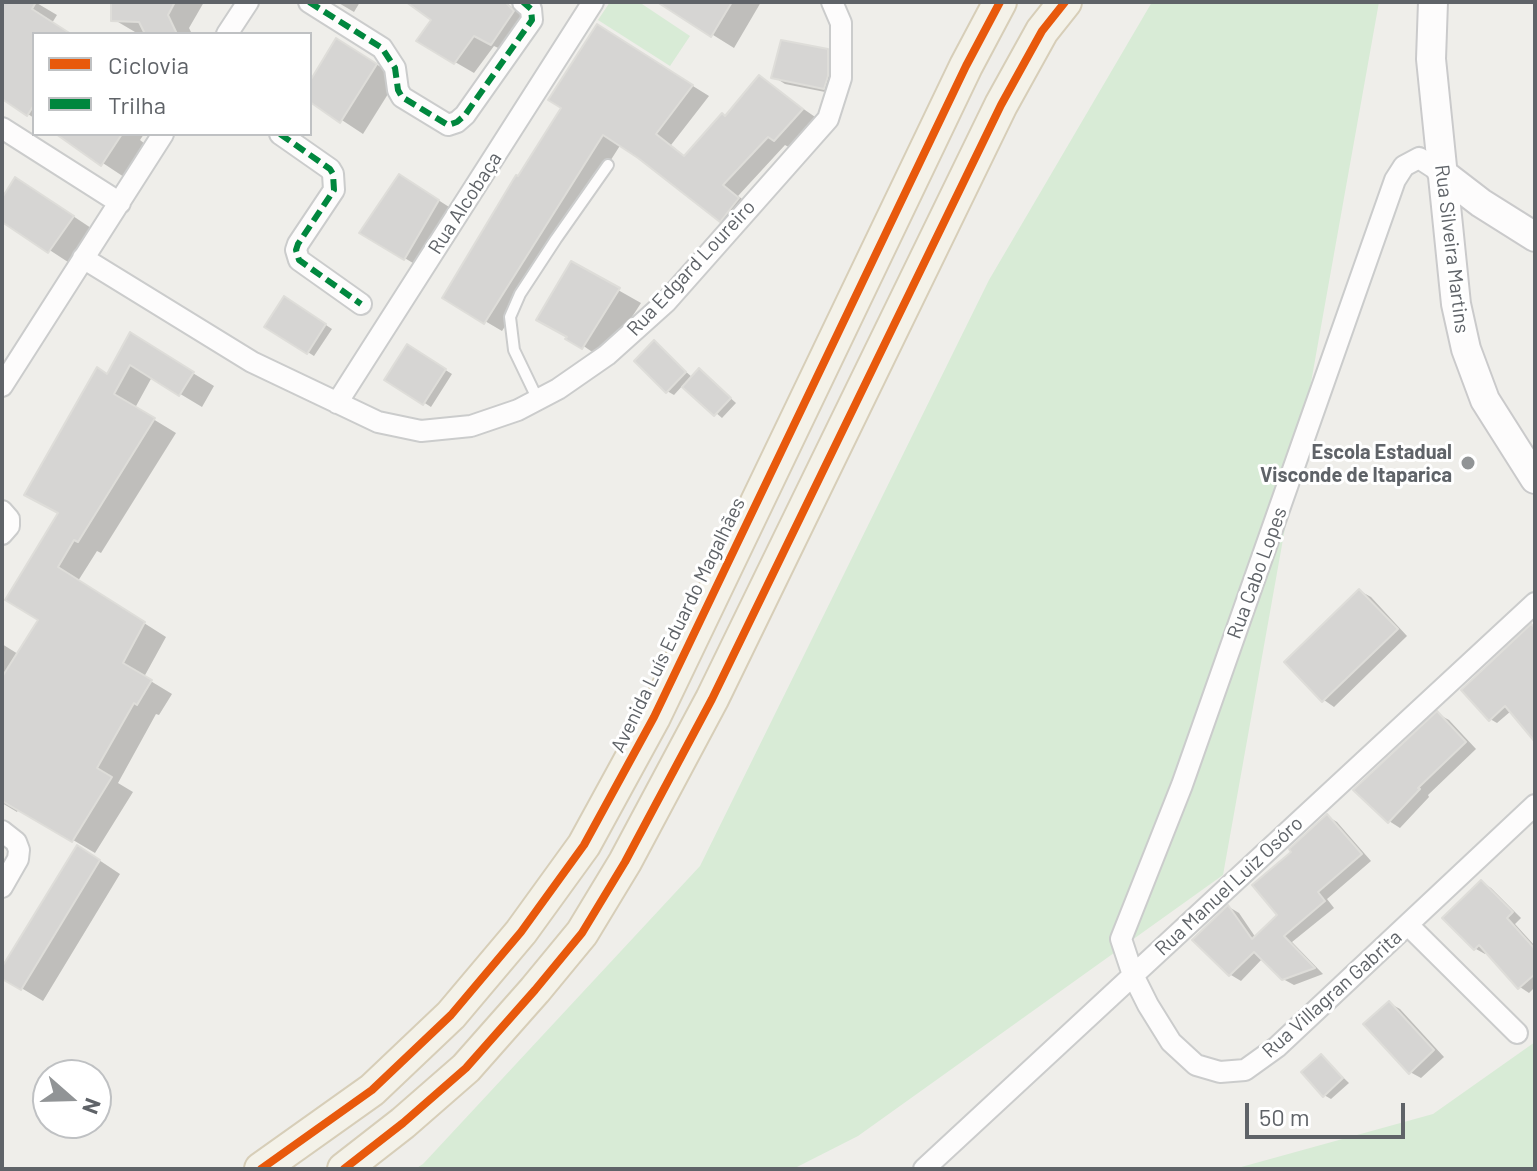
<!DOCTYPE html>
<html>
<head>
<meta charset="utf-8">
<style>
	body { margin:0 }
	#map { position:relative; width:1537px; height:1171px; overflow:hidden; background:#efeeea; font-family:Barlow,sans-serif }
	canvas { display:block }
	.frame { position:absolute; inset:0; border:4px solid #5f6368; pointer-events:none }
	.legend { position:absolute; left:32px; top:32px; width:280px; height:104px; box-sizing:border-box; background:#fff; border:2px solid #bfc1c3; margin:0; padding:10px 14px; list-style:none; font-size:24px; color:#5f6368 }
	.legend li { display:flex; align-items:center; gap:16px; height:40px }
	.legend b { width:40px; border:2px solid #bfc1c3 }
	.north { position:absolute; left:32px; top:1059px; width:80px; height:80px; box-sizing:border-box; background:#fff; border:2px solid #bfc1c3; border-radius:50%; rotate:110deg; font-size:22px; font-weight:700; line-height:32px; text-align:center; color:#5f6368 }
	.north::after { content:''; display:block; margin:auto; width:28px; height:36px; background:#919496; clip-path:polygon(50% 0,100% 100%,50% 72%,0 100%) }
	.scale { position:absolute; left:1245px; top:1103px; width:160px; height:36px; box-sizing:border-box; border:4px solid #5f6368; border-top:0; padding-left:10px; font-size:24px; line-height:28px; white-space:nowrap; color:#5f6368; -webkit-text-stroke:6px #fff; paint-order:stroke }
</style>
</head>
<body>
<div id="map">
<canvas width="1537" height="1171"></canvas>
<div class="frame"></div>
<ul class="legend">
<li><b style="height:10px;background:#e8590c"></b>Ciclovia</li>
<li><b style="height:10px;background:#00873e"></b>Trilha</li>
</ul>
<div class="north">N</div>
<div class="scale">50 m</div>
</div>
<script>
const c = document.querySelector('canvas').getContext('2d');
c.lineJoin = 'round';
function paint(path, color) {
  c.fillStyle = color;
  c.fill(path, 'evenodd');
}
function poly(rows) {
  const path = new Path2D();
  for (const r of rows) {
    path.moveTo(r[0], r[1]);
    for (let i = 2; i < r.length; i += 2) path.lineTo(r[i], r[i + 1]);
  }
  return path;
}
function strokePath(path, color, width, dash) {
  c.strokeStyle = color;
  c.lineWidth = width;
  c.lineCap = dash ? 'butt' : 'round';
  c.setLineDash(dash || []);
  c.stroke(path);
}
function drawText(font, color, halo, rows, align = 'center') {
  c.font = font + ' Barlow,sans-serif';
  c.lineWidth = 6;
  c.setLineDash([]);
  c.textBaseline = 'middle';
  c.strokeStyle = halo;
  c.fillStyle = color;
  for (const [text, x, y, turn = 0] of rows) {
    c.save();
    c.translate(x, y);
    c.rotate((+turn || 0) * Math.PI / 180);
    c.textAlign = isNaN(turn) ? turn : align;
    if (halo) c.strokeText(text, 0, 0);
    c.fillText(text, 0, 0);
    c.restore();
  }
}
paint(poly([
	[610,2,639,2,690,36,670,66,598,20],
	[1152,2,1379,2,1223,875,858,1136,793,1169,415,1169,423,1164,700,866,989,280],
	[1535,1042,1535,1169,1234,1169,1433,1114]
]), '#d8ebd6');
paint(poly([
	[2,2,35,2,57,15,52,23,69,34,34,34,34,118,2,97],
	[113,2,204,2,189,28,192,34,135,32,113,19],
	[337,2,360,2,354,12],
	[410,2,505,2,530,20,511,54,494,46,474,73,419,41,434,19],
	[660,2,761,2,734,48],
	[614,37,709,96,671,145,686,157,726,118,759,78,818,119,792,149,785,145,738,196,755,208,738,230,721,220,621,144,502,331,444,297,518,179],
	[827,50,838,57,835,94,785,84,774,77],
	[359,53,398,78,363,134,310,99,310,84],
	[59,134,144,134,140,140,145,144,124,177],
	[421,189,460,214,426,271,362,232],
	[37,192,94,230,71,264,2,219,2,201],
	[572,264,641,303,604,360,569,336],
	[285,298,332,329,314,356,267,326],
	[654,343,693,378,700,371,736,403,722,418,683,385,674,395,667,391],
	[408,347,452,374,431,407,387,379],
	[152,348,214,386,202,407,152,377,135,408,176,433,101,553,97,551,78,581,166,637,144,677,172,694,159,715,156,714,118,783,133,792,95,853,19,808,17,812,2,803,2,644,18,654,41,619,60,513,108,376],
	[1360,591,1371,597,1407,636,1334,707,1324,700],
	[1535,623,1535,739,1511,711,1497,723,1490,719,1464,690],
	[1438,714,1449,720,1476,749,1428,795,1429,797,1400,828,1389,821],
	[1327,816,1337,822,1371,861,1327,899,1334,908,1292,942,1323,974,1294,985,1283,979,1263,958,1241,981,1231,975,1195,940,1229,907,1239,913,1256,938,1279,915,1294,852],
	[99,860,120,874,43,1001,3,977,2,980,2,971],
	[1482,882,1491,888,1521,918,1515,924,1535,946,1535,987,1529,993,1520,987,1488,952,1485,954,1476,949,1445,918],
	[1389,1003,1400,1009,1444,1057,1421,1078,1410,1072],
	[1321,1056,1349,1083,1331,1099,1324,1095]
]), '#0003');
const building = poly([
	[2,2,36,2,32,9,71,34,34,34,34,105,27,116,2,99,2,2],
	[111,2,175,2,168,15,177,34,145,34,139,22,111,21,111,2],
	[406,2,505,2,514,11,491,45,474,36,454,64,416,41,431,20,406,2],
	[657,2,732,2,711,37,657,2],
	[597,24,693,85,656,134,684,156,722,113,725,116,759,75,803,109,774,141,768,137,723,185,739,198,720,222,638,158,603,135,484,324,442,298,516,175,518,176,561,108,548,100,597,24],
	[336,38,377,64,340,123,310,102,310,81,336,38],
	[781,40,828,49,828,76,824,89,771,78,781,40],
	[56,134,122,134,101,166,56,134],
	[399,174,439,200,404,260,359,233,399,174],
	[15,177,74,216,48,253,2,222,2,198,15,177],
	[571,261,620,288,582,349,565,339,567,337,536,320,571,261],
	[284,296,326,324,307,354,264,327,284,296],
	[130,332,194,372,179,396,130,365,114,394,155,418,78,542,74,540,58,567,145,622,123,663,152,680,137,705,134,703,97,768,112,777,72,842,2,801,2,677,38,620,5,600,58,513,24,495,97,367,107,374,130,332],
	[654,340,686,372,666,393,634,361,654,340],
	[407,344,446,369,423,405,384,380,407,344],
	[699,368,731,398,714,416,682,387,699,368],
	[1359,589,1398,629,1322,702,1284,662,1359,589],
	[1531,624,1535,628,1535,742,1505,706,1489,721,1461,690,1531,624],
	[1437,711,1466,742,1418,788,1420,789,1388,823,1353,790,1437,711],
	[1327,814,1362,854,1318,892,1325,901,1284,936,1315,968,1282,980,1254,952,1229,976,1192,940,1228,905,1252,939,1277,915,1252,885,1291,852,1289,849,1327,814],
	[77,845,100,860,21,990,2,979,2,967,77,845],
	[1481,880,1513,912,1507,918,1535,949,1535,974,1518,989,1479,945,1474,950,1442,918,1481,880],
	[1389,1001,1434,1050,1409,1074,1363,1024,1389,1001],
	[1321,1054,1343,1078,1323,1097,1301,1072,1321,1054]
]);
paint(building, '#d6d5d3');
strokePath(building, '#deddd9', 2);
const lane = poly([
	[538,400,514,350,510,317,520,294,556,239,608,165]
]);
const street = poly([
	[309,2,382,48,395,68,398,90,402,97,448,125,457,122,465,115,532,20,531,9,523,2],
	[227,34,248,2],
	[2,128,120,203],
	[280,134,330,169,333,174,334,190,298,244,296,250,299,260,361,304],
	[1442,173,1419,158,1404,166,1395,180,1182,785,1121,939,1133,975,1148,1005,1171,1042,1196,1065,1220,1072,1245,1070,1277,1047,1535,805],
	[83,258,252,362,378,422,421,431,471,426,518,410,558,389,607,355,666,302,828,119,841,78,841,23,832,2],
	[2,386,163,134],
	[337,403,593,2],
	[2,511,9,519,9,526,2,534],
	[2,831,16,842,19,850,18,859,2,887],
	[1408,925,1517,1033],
	[924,1169,1535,603]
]);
const secondary = poly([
	[1433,2,1431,59,1456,304,1466,349,1485,400,1535,479],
	[1442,173,1481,203,1535,237]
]);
const primary = poly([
	[261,1169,372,1090,451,1015,521,932,584,845,654,717,966,66,1000,2],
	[344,1169,403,1123,466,1068,535,990,582,933,625,862,712,699,1001,105,1042,31,1065,2]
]);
strokePath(lane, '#cbcccc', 14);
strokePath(street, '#cbcccc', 24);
strokePath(secondary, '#cacacb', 32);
strokePath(primary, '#d7ceb8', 36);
strokePath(lane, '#fdfcfc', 10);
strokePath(street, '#fdfcfc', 20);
strokePath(secondary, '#fdfcfc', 28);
strokePath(primary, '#f4f2e9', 32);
strokePath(poly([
	[309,2,382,48,395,68,398,90,402,97,448,125,457,122,465,115,532,20,531,9,523,2],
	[280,134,330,169,333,174,334,190,298,244,296,250,299,260,361,304]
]), '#00873e', 6, [12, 6]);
strokePath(poly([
	[261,1169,372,1090,451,1015,521,932,584,845,654,717,966,66,1000,2],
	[344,1169,403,1123,466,1068,535,990,582,933,625,862,712,699,1001,105,1042,31,1065,2]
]), '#e8590c', 8);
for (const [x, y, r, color] of [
	[1468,463,8,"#919496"]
]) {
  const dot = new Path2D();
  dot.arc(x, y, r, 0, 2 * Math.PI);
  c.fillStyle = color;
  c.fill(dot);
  strokePath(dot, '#fff', 3);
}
drawText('20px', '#5f6368', '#fff', [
	["Rua Alcobaça",465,203,-57],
	["Rua Silveira Martins",1452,249,83],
	["Rua Edgard Loureiro",691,268,-47],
	["Rua Cabo Lopes",1257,573,-70],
	["Avenida Luís Eduardo Magalhães",678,625,-64],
	["Rua Manuel Luiz Osóro",1229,886,-43],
	["Rua Villagran Gabrita",1332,994,-42]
]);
drawText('bold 20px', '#5f6368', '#fff', [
	["Escola Estadual",1452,452],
	["Visconde de Itaparica",1452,475]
], 'right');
</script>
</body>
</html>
